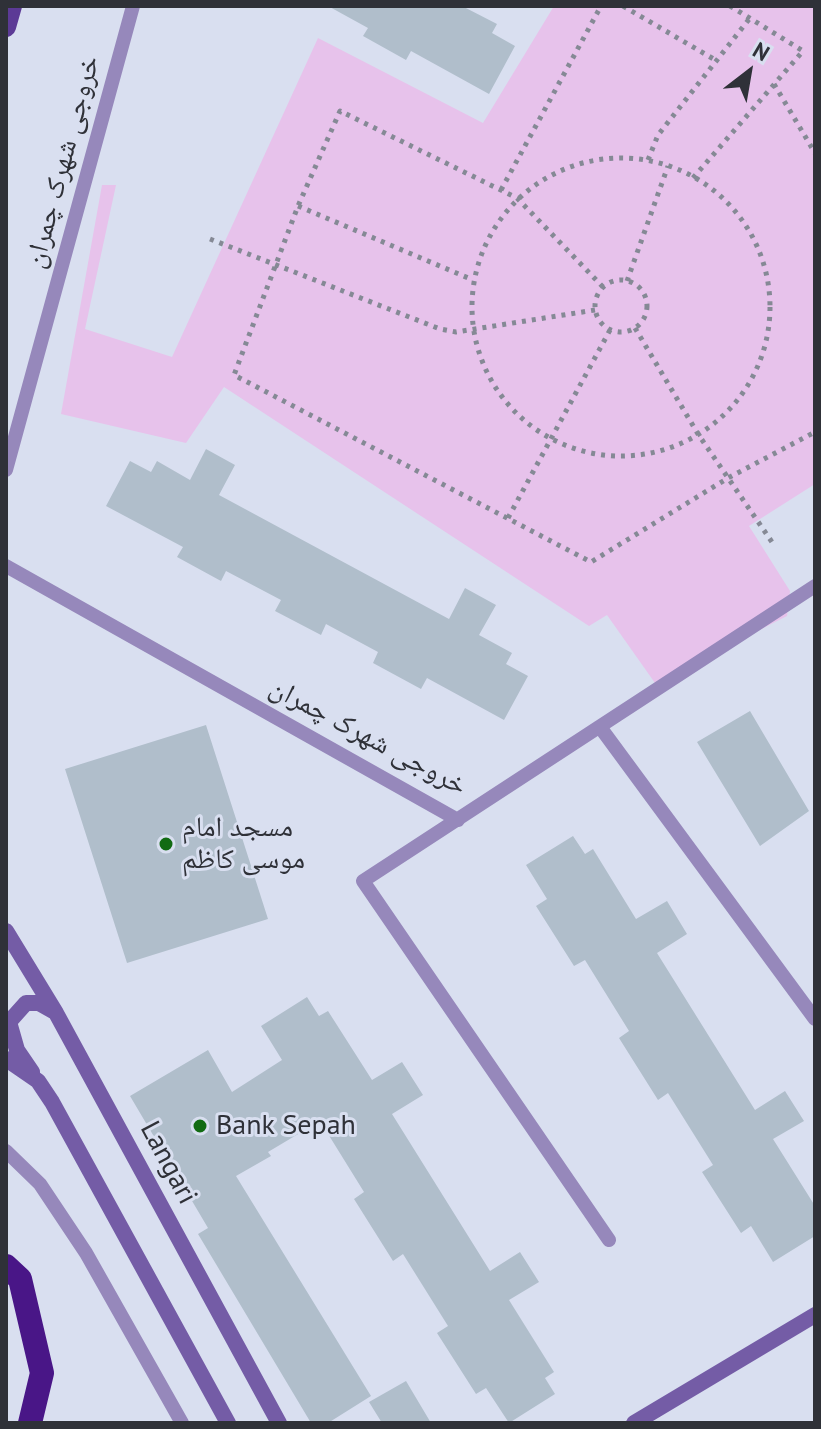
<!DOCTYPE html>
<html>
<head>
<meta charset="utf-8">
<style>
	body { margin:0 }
	#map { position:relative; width:821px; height:1429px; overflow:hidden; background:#d9dff0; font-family:"PT Sans",sans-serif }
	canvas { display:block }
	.frame { position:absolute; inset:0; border:8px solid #2f3138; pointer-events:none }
	.north { position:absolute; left:709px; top:32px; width:80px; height:80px; -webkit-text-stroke:6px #d9dff0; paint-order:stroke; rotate:31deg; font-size:22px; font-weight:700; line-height:32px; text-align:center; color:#2f3138 }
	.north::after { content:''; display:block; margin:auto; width:28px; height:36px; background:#2f3138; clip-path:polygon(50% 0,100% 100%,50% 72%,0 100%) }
</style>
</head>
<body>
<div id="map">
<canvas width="821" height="1429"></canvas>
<div class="frame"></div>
<div class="north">N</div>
</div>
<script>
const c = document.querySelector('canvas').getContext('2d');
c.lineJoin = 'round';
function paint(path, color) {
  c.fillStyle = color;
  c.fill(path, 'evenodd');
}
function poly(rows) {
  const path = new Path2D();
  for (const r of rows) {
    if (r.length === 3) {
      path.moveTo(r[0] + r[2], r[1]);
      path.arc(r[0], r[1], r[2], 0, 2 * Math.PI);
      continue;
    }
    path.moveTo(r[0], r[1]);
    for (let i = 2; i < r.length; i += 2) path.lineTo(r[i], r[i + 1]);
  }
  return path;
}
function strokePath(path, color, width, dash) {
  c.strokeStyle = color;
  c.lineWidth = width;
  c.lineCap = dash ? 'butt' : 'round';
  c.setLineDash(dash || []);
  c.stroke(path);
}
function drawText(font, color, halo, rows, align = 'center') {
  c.font = font + ' "PT Sans","Noto Naskh Arabic",sans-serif';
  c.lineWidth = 6;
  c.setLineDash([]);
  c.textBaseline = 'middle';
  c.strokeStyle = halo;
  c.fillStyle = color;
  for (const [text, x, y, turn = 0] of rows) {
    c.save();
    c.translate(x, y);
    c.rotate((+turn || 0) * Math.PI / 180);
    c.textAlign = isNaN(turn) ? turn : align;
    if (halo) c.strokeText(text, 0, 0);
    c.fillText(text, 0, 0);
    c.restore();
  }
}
paint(poly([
	[554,6,815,6,815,484,749,526,790,591,787,616,655,683,607,615,589,626,224,387,186,443,61,414,102,185,116,185,85,329,172,357,318,38,483,123]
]), '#e7c2eb');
paint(poly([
	[328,6,462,6,497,24,492,33,515,46,489,94,411,51,406,60,363,36,368,28],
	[206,449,235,465,219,495,449,619,465,588,496,605,479,635,512,653,506,664,528,676,504,720,427,678,421,689,373,663,378,652,326,624,321,635,275,611,281,600,226,571,221,581,177,557,183,547,106,506,130,461,151,472,157,461,190,480],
	[750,711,809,811,760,846,697,742],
	[206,725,268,919,127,963,65,769],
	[573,836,585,854,593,849,636,919,667,901,687,934,657,953,755,1110,785,1091,804,1121,773,1139,815,1206,815,1236,773,1262,751,1226,741,1233,702,1172,713,1165,668,1093,658,1100,619,1038,629,1031,585,960,574,966,536,906,547,899,526,865],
	[307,997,319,1016,328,1011,372,1080,402,1062,423,1095,392,1114,490,1271,520,1252,539,1282,509,1300,554,1372,545,1378,555,1394,509,1423,486,1388,476,1394,437,1333,448,1326,403,1254,393,1261,354,1199,364,1192,320,1121,268,1152,271,1156,236,1176,371,1396,328,1423,311,1423,198,1234,208,1228,130,1096,208,1050,232,1092,282,1060,261,1026],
	[406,1381,431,1423,382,1423,369,1402]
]), '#b0becb');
strokePath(poly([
	[623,6,717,61],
	[774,84,815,153],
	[621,307,149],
	[648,160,658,135,750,18],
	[693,178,803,51,730,6],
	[501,190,601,6],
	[298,206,473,280],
	[210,239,440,329,456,332,595,310],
	[621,306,26],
	[627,281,668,166],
	[603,287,517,198,340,111,298,206,234,375,591,562,728,478,815,432],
	[635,328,698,434,774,545],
	[508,518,610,330]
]), '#858995', 5, [4, 6]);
strokePath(poly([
	[6,470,133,6],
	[6,566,458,820],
	[600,727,815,1019],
	[6,1151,40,1184,86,1253,182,1423],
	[609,1240,363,881,815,586]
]), '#9688bb', 14);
strokePath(poly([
	[6,931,56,1013,279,1423],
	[6,1059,38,1081,52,1102,228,1423],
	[32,1072,17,1050,9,1022,26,1003,39,1003,55,1012],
	[634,1423,815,1315]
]), '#745ca6', 16);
strokePath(poly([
	[6,27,12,6]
]), '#5c3a96', 20);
strokePath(poly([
	[6,1266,20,1279,42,1373,30,1423]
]), '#491687', 24);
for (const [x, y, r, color] of [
	[166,844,8,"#126b13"],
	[200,1126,8,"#126b13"]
]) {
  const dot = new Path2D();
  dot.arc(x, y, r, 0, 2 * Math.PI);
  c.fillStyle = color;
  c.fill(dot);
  strokePath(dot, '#d9dff0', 3);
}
drawText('28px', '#2f3138', '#d9dff0', [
	["خروجی شهرک چمران",63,162,-75],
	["خروجی شهرک چمران",368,737,28],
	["Langari",168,1163,62]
]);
drawText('28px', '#2f3138', '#d9dff0', [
	["مسجد امام",182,828],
	["موسی کاظم",182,860],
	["Bank Sepah",216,1126]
], 'left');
</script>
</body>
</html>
